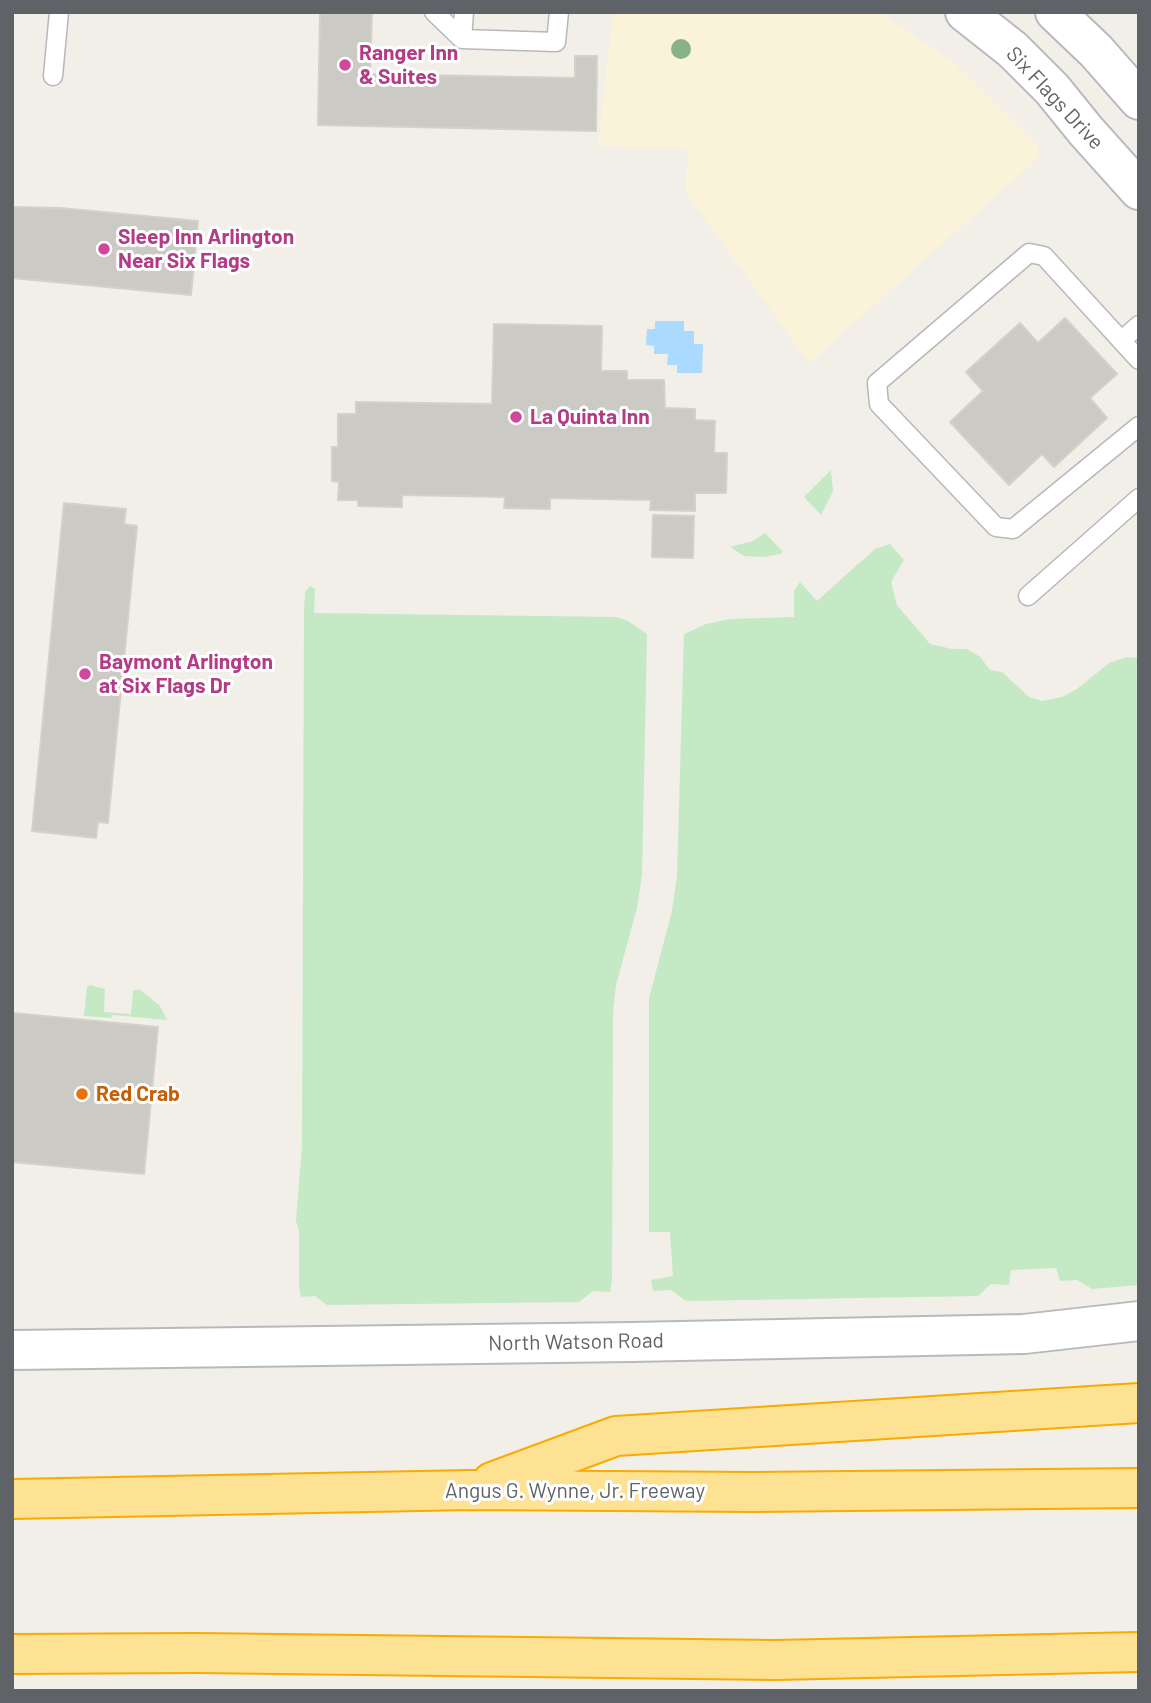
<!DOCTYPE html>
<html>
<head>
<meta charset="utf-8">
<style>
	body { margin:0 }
	#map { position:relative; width:1151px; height:1703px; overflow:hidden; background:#f1efe8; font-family:Barlow,sans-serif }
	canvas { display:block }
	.frame { position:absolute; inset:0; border:14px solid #5f6368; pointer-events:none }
</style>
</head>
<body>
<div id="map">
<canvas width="1151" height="1703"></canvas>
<div class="frame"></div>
</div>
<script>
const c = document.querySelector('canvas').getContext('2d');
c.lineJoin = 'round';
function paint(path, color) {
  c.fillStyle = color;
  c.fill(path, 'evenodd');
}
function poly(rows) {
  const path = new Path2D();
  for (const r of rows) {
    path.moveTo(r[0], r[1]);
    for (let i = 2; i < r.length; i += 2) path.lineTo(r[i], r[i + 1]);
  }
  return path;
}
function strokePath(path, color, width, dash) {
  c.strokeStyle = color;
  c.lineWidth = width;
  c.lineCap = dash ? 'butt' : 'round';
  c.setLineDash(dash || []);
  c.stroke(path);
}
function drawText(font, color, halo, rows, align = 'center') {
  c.font = font + ' Barlow,sans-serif';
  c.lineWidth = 6;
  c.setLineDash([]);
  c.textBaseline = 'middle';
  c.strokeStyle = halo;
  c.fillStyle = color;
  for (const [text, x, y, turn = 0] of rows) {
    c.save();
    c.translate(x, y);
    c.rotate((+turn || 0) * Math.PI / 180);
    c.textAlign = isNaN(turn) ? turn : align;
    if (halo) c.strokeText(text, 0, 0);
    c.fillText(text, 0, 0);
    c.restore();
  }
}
paint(poly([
	[831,470,833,491,821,515,804,497],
	[765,533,783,552,780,554,764,557,744,556,730,547,753,541],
	[890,544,904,560,891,582,897,605,930,644,952,649,966,649,972,652,980,657,990,670,1002,672,1029,697,1042,701,1062,697,1077,689,1109,663,1127,657,1139,658,1139,1285,1092,1289,1077,1280,1060,1281,1056,1268,1011,1270,1009,1285,991,1284,978,1296,686,1301,671,1290,653,1291,651,1280,673,1276,670,1232,649,1232,649,998,672,911,677,876,684,634,706,624,730,619,794,617,794,591,800,582,817,601,875,549],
	[310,586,315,589,314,613,616,617,628,621,647,634,642,875,637,908,616,985,613,1013,612,1281,610,1292,593,1291,579,1302,327,1305,315,1296,301,1297,299,1286,299,1231,296,1221,302,1145,304,613,305,592],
	[90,985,105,989,104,1012,131,1014,133,991,139,989,160,1006,167,1020,113,1015,111,1018,84,1016,87,987]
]), '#c5e8c5');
paint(poly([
	[613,12,880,12,951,60,1037,145,1040,153,1038,158,809,363,685,191,685,181,689,156,684,149,598,146]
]), '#fbf3d9');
paint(poly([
	[655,321,684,321,684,331,694,331,694,344,703,344,702,373,677,373,677,365,667,365,668,354,654,354,654,346,646,345,647,329,655,329]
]), '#aadaff');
const building = poly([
	[320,12,372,12,370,74,575,78,575,56,597,56,596,131,318,125,320,12],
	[12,207,60,208,198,221,191,295,12,278,12,207],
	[1065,318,1117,374,1090,398,1107,418,1054,467,1042,454,1009,485,950,422,983,391,966,372,1020,323,1038,343,1065,318],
	[494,324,602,326,601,371,627,371,627,380,664,380,665,408,695,409,695,420,715,421,714,453,727,453,726,493,695,493,695,511,650,510,651,500,550,498,550,509,504,508,505,497,402,495,402,507,358,506,358,500,338,500,339,482,332,481,332,447,338,447,338,414,356,414,356,402,492,404,494,324],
	[64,503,126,509,124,524,137,526,108,823,98,822,96,838,32,831,64,503],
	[653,515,694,516,693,558,652,557,653,515],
	[13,1013,158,1027,144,1174,12,1162,13,1013]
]);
paint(building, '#cccac5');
strokePath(building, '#d6d1c6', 2);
const lane = poly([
	[434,12,462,39],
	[464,12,462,39,556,42,559,12],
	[53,76,59,12],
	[1122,340,1139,325],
	[1139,360,1044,256,1029,253,877,383,879,404,996,527,1013,529,1139,426],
	[1028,596,1139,498]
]);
const secondary = poly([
	[965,12,1013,50,1052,89,1086,131,1139,190],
	[1055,12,1096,51,1139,100],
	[12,1350,632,1342,1024,1334,1139,1321]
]);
const highway = poly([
	[492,1482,616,1436,1139,1403],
	[12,1499,470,1490,754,1492,1139,1488],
	[12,1654,196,1653,776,1660,1139,1652]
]);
strokePath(lane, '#b5b8bc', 21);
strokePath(secondary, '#b6babf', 42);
strokePath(highway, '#f9ab00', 42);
strokePath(lane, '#fff', 18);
strokePath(secondary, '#fff', 38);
strokePath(highway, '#fde293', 38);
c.fillStyle = '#89b387';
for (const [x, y] of [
	[681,49]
]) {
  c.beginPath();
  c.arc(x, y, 10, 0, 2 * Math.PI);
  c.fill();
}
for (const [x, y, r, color] of [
	[345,65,7,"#d1479c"],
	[104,249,7,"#d1479c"],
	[516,417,7,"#d1479c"],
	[85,674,7,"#d1479c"],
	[82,1094,7,"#e8710a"]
]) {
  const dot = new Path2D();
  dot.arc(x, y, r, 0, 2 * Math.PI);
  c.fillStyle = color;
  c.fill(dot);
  strokePath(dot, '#fff', 2.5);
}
drawText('bold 21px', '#b23c85', '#fff', [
	["Ranger Inn",359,53],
	["& Suites",359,77],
	["Sleep Inn Arlington",118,237],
	["Near Six Flags",118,261],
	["La Quinta Inn",530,417],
	["Baymont Arlington",99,662],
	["at Six Flags Dr",99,686]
], 'left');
drawText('21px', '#5f6368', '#fff', [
	["Six Flags Drive",1055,98,47],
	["North Watson Road",576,1342,-1],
	["Angus G. Wynne, Jr. Freeway",575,1491]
]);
drawText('bold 21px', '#c56008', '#fff', [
	["Red Crab",96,1094]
], 'left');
</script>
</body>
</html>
